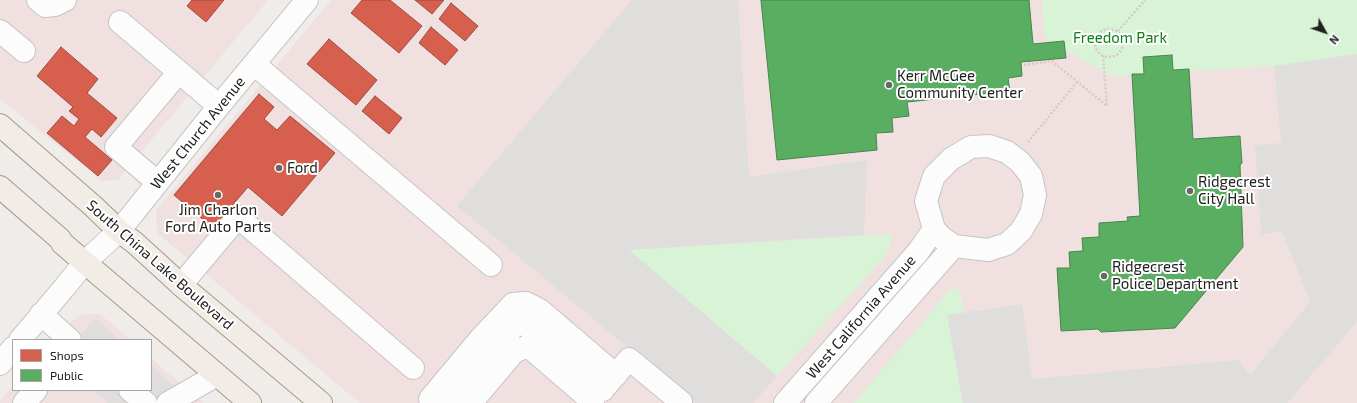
<!DOCTYPE html>
<html>
<head>
<meta charset="utf-8">
<style>
	body { margin:0 }
	#map { position:relative; width:1357px; height:403px; overflow:hidden; background:#efece9; font-family:"Exo 2",sans-serif }
	canvas { display:block }
	.legend { position:absolute; left:12px; top:339px; width:140px; height:52px; box-sizing:border-box; background:#fff; border:1px solid #a6a6a6; margin:0; padding:5px 7px; list-style:none; font-size:12px; color:#212121 }
	.legend li { display:flex; align-items:center; gap:8px; height:20px }
	.legend b { width:20px; border:1px solid #a6a6a6 }
	.north { position:absolute; left:1305px; top:12px; width:40px; height:40px; -webkit-text-stroke:3px #fff; paint-order:stroke; rotate:130deg; font-size:11px; font-weight:700; line-height:16px; text-align:center; color:#212121 }
	.north::after { content:''; display:block; margin:auto; width:14px; height:18px; background:#212121; clip-path:polygon(50% 0,100% 100%,50% 72%,0 100%) }
</style>
</head>
<body>
<div id="map">
<canvas width="1357" height="403"></canvas>
<ul class="legend">
<li><b style="height:11px;background:#d6604d"></b>Shops</li>
<li><b style="height:11px;background:#5aae61"></b>Public</li>
</ul>
<div class="north">N</div>
</div>
<script>
const c = document.querySelector('canvas').getContext('2d');
c.lineJoin = 'round';
function paint(path, color) {
  c.fillStyle = color;
  c.fill(path, 'evenodd');
}
function poly(rows) {
  const path = new Path2D();
  for (const r of rows) {
    if (r.length === 3) {
      path.moveTo(r[0] + r[2], r[1]);
      path.arc(r[0], r[1], r[2], 0, 2 * Math.PI);
      continue;
    }
    path.moveTo(r[0], r[1]);
    for (let i = 2; i < r.length; i += 2) path.lineTo(r[i], r[i + 1]);
  }
  return path;
}
function strokePath(path, color, width, dash) {
  c.strokeStyle = color;
  c.lineWidth = width;
  c.lineCap = dash ? 'butt' : 'round';
  c.setLineDash(dash || []);
  c.stroke(path);
}
function drawText(font, color, halo, rows, align = 'center') {
  c.font = font + ' "Exo 2",sans-serif';
  c.lineWidth = 4;
  c.setLineDash([]);
  c.textBaseline = 'middle';
  c.strokeStyle = halo;
  c.fillStyle = color;
  for (const [text, x, y, turn = 0] of rows) {
    c.save();
    c.translate(x, y);
    c.rotate((+turn || 0) * Math.PI / 180);
    c.textAlign = isNaN(turn) ? turn : align;
    if (halo) c.strokeText(text, 0, 0);
    c.fillText(text, 0, 0);
    c.restore();
  }
}
paint(poly([
	[0,0,268,0,118,180,102,181,0,99],
	[331,0,1357,0,1357,403,360,403,157,233,156,210],
	[82,314,100,314,130,340,52,340,64,327],
	[151,358,203,403,0,403,0,401,13,385,13,390,151,390]
]), '#f0e1e0');
paint(poly([
	[1042,0,1357,0,1357,54,1274,66,1111,76,1044,37],
	[893,234,887,254,777,376,628,250],
	[959,288,964,313,947,315,963,403,854,403,950,290]
]), '#d9f3d7');
paint(poly([
	[632,0,738,0,749,177,867,160,864,235,629,250,777,376,753,403,695,403,457,206],
	[1357,54,1357,322,1287,403,963,403,947,315,1022,304,1032,379,1238,360,1250,375,1310,302,1282,232,1261,234,1255,145,1281,143,1274,66],
	[95,318,120,340,77,340],
	[151,366,193,403,108,403,93,390,151,390]
]), '#dfdedd');
const shops = poly([
	[192,0,224,0,206,22,187,6,192,0],
	[362,0,390,0,422,26,399,53,351,13,362,0],
	[415,0,444,0,432,14,415,0],
	[451,3,478,26,465,41,439,19,451,3],
	[431,27,458,50,445,65,419,43,431,27],
	[329,39,377,80,356,105,307,64,329,39],
	[61,47,98,79,87,93,117,118,101,137,92,129,85,137,112,160,98,176,47,133,62,116,74,126,79,119,69,111,73,107,37,76,61,47],
	[259,94,274,107,264,119,277,130,290,116,335,153,282,216,248,187,213,228,174,195,259,94],
	[375,96,402,118,389,134,362,111,375,96]
]);
paint(shops, '#d6604d');
strokePath(shops, '#a04d40', 1);
const public = poly([
	[761,0,1029,0,1033,44,1064,41,1066,58,1021,62,1022,76,1008,78,1010,91,907,102,909,116,892,118,893,132,876,133,877,150,777,160,761,0],
	[1172,55,1173,70,1189,69,1193,139,1240,136,1242,163,1240,165,1243,247,1175,328,1101,332,1098,329,1061,331,1057,268,1070,268,1069,252,1083,251,1082,238,1099,237,1099,223,1128,221,1127,217,1140,216,1132,74,1144,74,1143,57,1172,55]
]);
paint(public, '#5aae61');
strokePath(public, '#49844e', 1);
const minor = poly([
	[38,0,45,6,55,5,65,0],
	[120,22,219,106],
	[0,31,24,51],
	[254,64,491,265],
	[989,146,1007,152,1020,162,1031,176,1035,195,1031,214,1021,231,1007,244,988,250,954,246,942,238,934,229,926,201,934,176,951,159,971,147,989,146],
	[157,182,116,147,179,72],
	[181,285,238,217,413,368],
	[41,314,70,340],
	[20,340,64,288,85,262,119,231,219,106,307,0],
	[0,364,13,348],
	[607,385,629,359,681,402],
	[130,390,146,403],
	[24,403,36,390],
	[168,403,217,375],
	[433,403,430,399,480,339,513,304,526,303,540,310,616,375],
	[448,403,516,324,521,321,603,390],
	[471,403,514,352,528,346,593,402],
	[785,403,918,252,934,229],
	[816,403,954,246]
]);
const major = poly([
	[0,125,93,206,119,231,135,243,181,285,321,403],
	[0,187,60,239,62,243,250,403]
]);
strokePath(minor, '#c6c5c4', 24);
strokePath(major, '#a59985', 24);
strokePath(poly([
	[1109,43,14],
	[1118,31,1145,0],
	[1024,65,1052,61,1107,106,1103,56],
	[1028,142,1077,82]
]), '#d7c9c8', 2.5, [2, 2]);
strokePath(minor, '#fdfcfc', 22);
strokePath(major, '#f2ece6', 22);
for (const [x, y, r, color] of [
	[889,85,4,"#696867"],
	[279,168,4,"#696867"],
	[1190,191,4,"#696867"],
	[218,195,4,"#696867"],
	[1104,276,4,"#696867"]
]) {
  const dot = new Path2D();
  dot.arc(x, y, r, 0, 2 * Math.PI);
  c.fillStyle = color;
  c.fill(dot);
  strokePath(dot, '#fff', 1.5);
}
drawText('15px', '#0f7e13', '#fff', [
	["Freedom Park",1120,38]
]);
drawText('15px', '#212121', '#fff', [
	["Kerr McGee",897,76],
	["Community Center",897,93],
	["Ford",287,168],
	["Ridgecrest",1198,182],
	["City Hall",1198,199],
	["Jim Charlon",218,210,"center"],
	["Ford Auto Parts",218,227,"center"],
	["Ridgecrest",1112,267],
	["Police Department",1112,284]
], 'left');
drawText('15px', '#212121', '#fff', [
	["West Church Avenue",198,133,-51],
	["South China Lake Boulevard",160,265,41],
	["West California Avenue",861,317,-49]
]);
</script>
</body>
</html>
